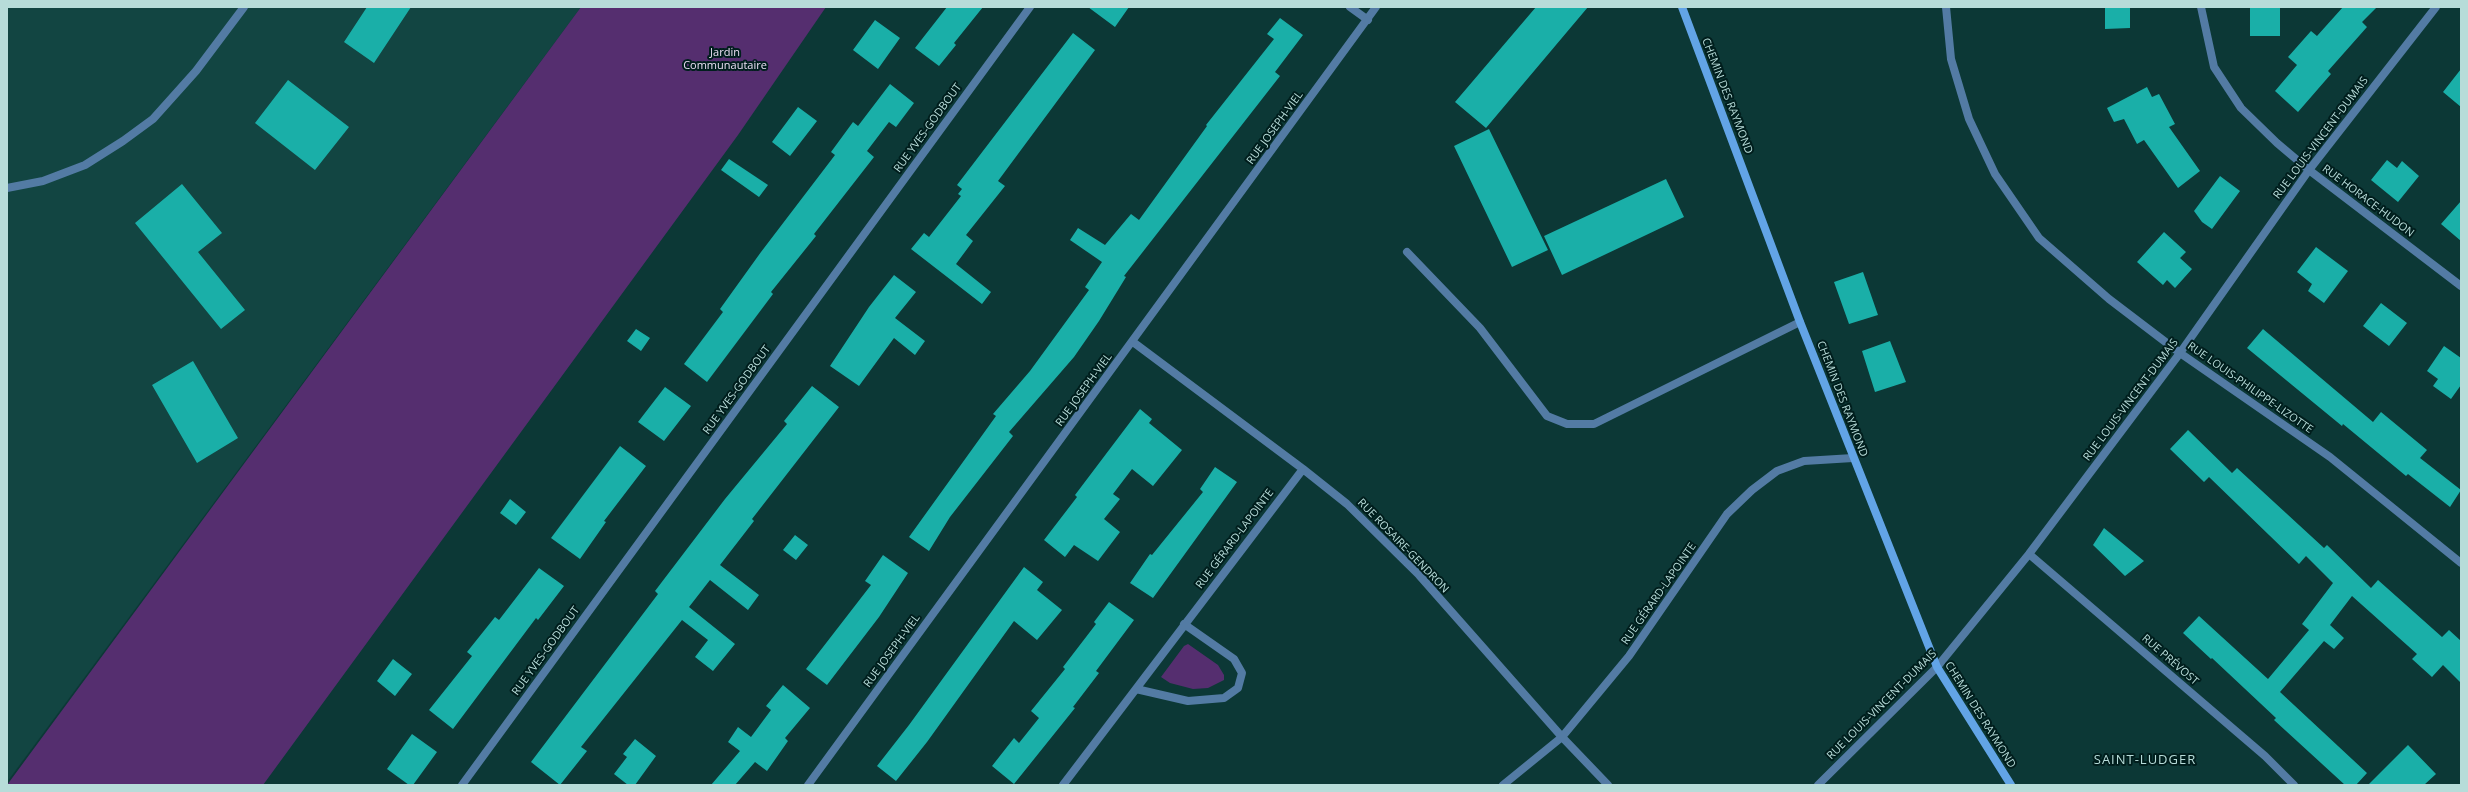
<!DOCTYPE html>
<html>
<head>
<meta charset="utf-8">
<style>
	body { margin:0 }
	#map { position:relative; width:2468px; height:792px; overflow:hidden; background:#0c3836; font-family:"Open Sans",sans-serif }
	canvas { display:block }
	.frame { position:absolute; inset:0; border:8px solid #b7dcd9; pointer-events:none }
</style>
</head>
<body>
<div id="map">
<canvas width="2468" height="792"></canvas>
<div class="frame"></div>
</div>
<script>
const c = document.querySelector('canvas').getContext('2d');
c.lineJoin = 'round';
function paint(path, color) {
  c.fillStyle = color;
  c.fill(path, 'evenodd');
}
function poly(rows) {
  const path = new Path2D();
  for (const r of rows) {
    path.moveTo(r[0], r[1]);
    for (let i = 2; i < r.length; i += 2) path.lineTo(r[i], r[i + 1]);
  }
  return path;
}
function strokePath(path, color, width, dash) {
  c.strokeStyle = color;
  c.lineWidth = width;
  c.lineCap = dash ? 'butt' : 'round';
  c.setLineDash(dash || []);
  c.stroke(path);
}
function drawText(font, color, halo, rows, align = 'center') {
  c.font = font + ' "Open Sans",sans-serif';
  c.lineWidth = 4;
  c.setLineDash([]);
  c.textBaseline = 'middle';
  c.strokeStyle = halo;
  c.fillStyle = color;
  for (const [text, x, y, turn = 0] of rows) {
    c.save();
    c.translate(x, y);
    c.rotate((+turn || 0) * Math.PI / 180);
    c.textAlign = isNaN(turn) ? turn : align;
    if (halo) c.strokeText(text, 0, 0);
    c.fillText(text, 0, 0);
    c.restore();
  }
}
paint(poly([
	[7,7,581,7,7,782]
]), '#124542');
paint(poly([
	[581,7,826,7,738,135,263,785,7,785],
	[1188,644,1218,665,1224,675,1224,680,1208,688,1193,689,1170,683,1161,677,1184,646]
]), '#552e6f');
paint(poly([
	[367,7,411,7,374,63,344,42],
	[947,7,983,7,954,43,956,45,939,66,915,48],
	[1088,7,1129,7,1115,27],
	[1536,7,1588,7,1486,128,1455,102],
	[2105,7,2130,7,2130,28,2105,29],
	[2250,7,2280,7,2280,36,2250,36],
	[2343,7,2377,7,2362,22,2367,27,2328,71,2331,74,2298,112,2275,91,2297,65,2288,57,2311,31,2317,36],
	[1280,18,1303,35,1275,72,1280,76,1124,276,1126,277,1099,321,1074,357,1009,432,1013,436,950,517,929,551,909,537,996,416,993,414,1030,371,1089,290,1085,287,1102,262,1070,240,1078,228,1105,245,1131,214,1139,220,1207,126,1206,125,1274,39,1267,34],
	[875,20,900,38,878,69,853,50],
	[1073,33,1095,50,998,181,1005,186,966,235,973,241,956,264,991,292,982,304,911,249,924,233,929,237,961,196,958,194,962,189,957,185],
	[2461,69,2461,107,2443,92],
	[288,80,349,127,315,170,255,123],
	[890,84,914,103,896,127,889,122,867,151,874,157,814,234,816,236,771,292,773,294,707,382,684,364,723,312,720,309,761,252,835,155,831,152,853,122,858,126],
	[2147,87,2152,97,2159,94,2175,124,2169,127,2200,171,2178,188,2144,140,2137,144,2124,119,2114,122,2107,108],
	[798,107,817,121,790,156,772,142],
	[1489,129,1548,250,1512,267,1454,146],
	[729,159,768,185,759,197,721,170],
	[2387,160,2397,168,2402,161,2419,176,2398,202,2371,180],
	[2220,176,2240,191,2212,229,2202,222,2194,211],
	[1666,179,1684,217,1562,275,1544,236],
	[182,184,222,233,198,252,245,310,221,329,135,223],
	[2461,201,2461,241,2441,224],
	[2164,232,2186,252,2180,258,2192,269,2175,288,2167,280,2163,285,2137,262],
	[2316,247,2348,271,2324,303,2308,291,2312,284,2297,272],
	[1863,272,1878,315,1849,324,1834,282],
	[894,275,916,292,895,318,925,341,915,355,894,338,859,386,830,366,869,307],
	[2381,303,2407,323,2389,346,2363,326],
	[636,329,650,338,641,351,627,341],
	[2263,329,2373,422,2381,412,2427,450,2420,458,2461,490,2450,507,2408,474,2406,476,2343,424,2342,426,2247,348],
	[1890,341,1906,382,1875,392,1862,351],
	[2444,346,2461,358,2461,385,2451,399,2433,386,2438,379,2427,371],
	[193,361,238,438,197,463,152,385],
	[812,386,839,407,752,519,754,521,720,565,759,595,748,610,710,580,689,607,735,644,713,671,695,657,708,640,682,620,581,747,587,751,560,785,531,762,658,594,655,591,725,499,787,424,784,421],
	[665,387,691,406,664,441,638,422],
	[1140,409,1152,419,1149,423,1182,450,1153,486,1132,469,1113,494,1120,499,1104,519,1120,532,1098,561,1074,545,1065,557,1044,540,1077,497,1075,495],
	[2188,430,2232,473,2237,468,2324,548,2327,545,2371,588,2378,580,2442,637,2449,630,2461,641,2461,683,2443,665,2432,677,2412,659,2417,654,2352,596,2330,625,2344,638,2334,649,2324,641,2280,692,2367,773,2356,785,2345,785,2274,720,2276,718,2212,658,2211,659,2183,633,2199,616,2268,679,2309,630,2302,624,2333,583,2306,556,2299,564,2209,477,2204,482,2170,449],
	[620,446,646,466,604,521,606,522,580,559,551,538],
	[1215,467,1237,482,1153,598,1130,583,1150,554,1152,555,1203,492,1200,489],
	[510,499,526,512,516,525,500,513],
	[2104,528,2144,561,2125,576,2093,545],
	[795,535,808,545,796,560,783,550],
	[883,555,908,573,879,617,827,685,806,669,871,585,865,581],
	[1024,567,1043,582,1037,590,1062,610,1037,640,1014,621,927,742,896,781,877,766,909,725],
	[539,568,564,586,538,620,536,618,453,729,429,710,472,656,467,652,495,617,499,620],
	[1109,602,1134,620,1096,671,1099,673,1073,707,1075,708,1014,784,992,766,1014,738,1019,743,1039,718,1031,711,1065,669,1063,667,1096,624,1094,622],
	[393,659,412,674,395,696,377,681],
	[783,685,810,708,785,738,788,741,767,771,755,762,735,785,711,785,740,751,728,742,738,727,751,737,771,710,766,706],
	[412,734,437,752,413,785,409,785,387,769],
	[635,739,656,756,635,785,628,785,614,774,627,757,623,754],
	[2408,745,2436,774,2424,785,2368,785]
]), '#1aafa8');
strokePath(poly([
	[1407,252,1480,328,1547,416,1567,424,1594,424,1800,322]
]), '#537ba4', 8);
strokePath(poly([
	[1350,7,1368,20],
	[1946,7,1951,59,1969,119,1995,174,2039,238,2109,299,2180,353,2330,457,2461,563],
	[2201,7,2214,67,2241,108,2277,143,2309,170,2461,286],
	[7,188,43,181,85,165,123,141,153,119,196,71,244,7],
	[1133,342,1303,469,1347,504,1419,575,1562,737,1608,785],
	[2029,554,2265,756,2294,785],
	[1136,689,1188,701,1224,698,1238,688,1242,673,1234,659,1184,624],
	[462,785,1030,7],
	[808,785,1376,7],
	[1063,785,1303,469],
	[1503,785,1562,737,1629,656,1727,514,1752,490,1777,471,1804,461,1853,458],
	[1818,785,1937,667,2029,554,2180,353,2309,170,2436,7]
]), '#537ba4', 8);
strokePath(poly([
	[1682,7,1800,322,1937,667,2011,785]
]), '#62a4e6', 8);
drawText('11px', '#eadff3', '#001e1d', [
	["Jardin",725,53],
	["Communautaire",725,66]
]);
drawText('11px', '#b7dcd9', '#001e1d', [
	["CHEMIN DES RAYMOND",1727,96,69],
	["RUE YVES-GODBOUT",928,128,-54],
	["RUE JOSEPH-VIEL",1275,128,-54],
	["RUE LOUIS-VINCENT-DUMAIS",2321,138,-53],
	["RUE HORACE-HUDON",2368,201,37],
	["RUE LOUIS-PHILIPPE-LIZOTTE",2250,388,35],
	["RUE YVES-GODBOUT",737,390,-54],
	["RUE JOSEPH-VIEL",1084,390,-54],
	["CHEMIN DES RAYMOND",1842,399,69],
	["RUE LOUIS-VINCENT-DUMAIS",2131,400,-53],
	["RUE GÉRARD-LAPOINTE",1235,539,-53],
	["RUE ROSAIRE-GENDRON",1403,546,46],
	["RUE GÉRARD-LAPOINTE",1659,594,-55],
	["RUE YVES-GODBOUT",546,651,-54],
	["RUE JOSEPH-VIEL",892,651,-54],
	["RUE PRÉVOST",2170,660,41],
	["RUE LOUIS-VINCENT-DUMAIS",1882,705,-45],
	["CHEMIN DES RAYMOND",1980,715,58]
]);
c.letterSpacing = '1px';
drawText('13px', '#b7dcd9', '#001e1d', [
	["SAINT-LUDGER",2145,760]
]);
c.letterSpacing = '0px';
</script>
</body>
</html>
